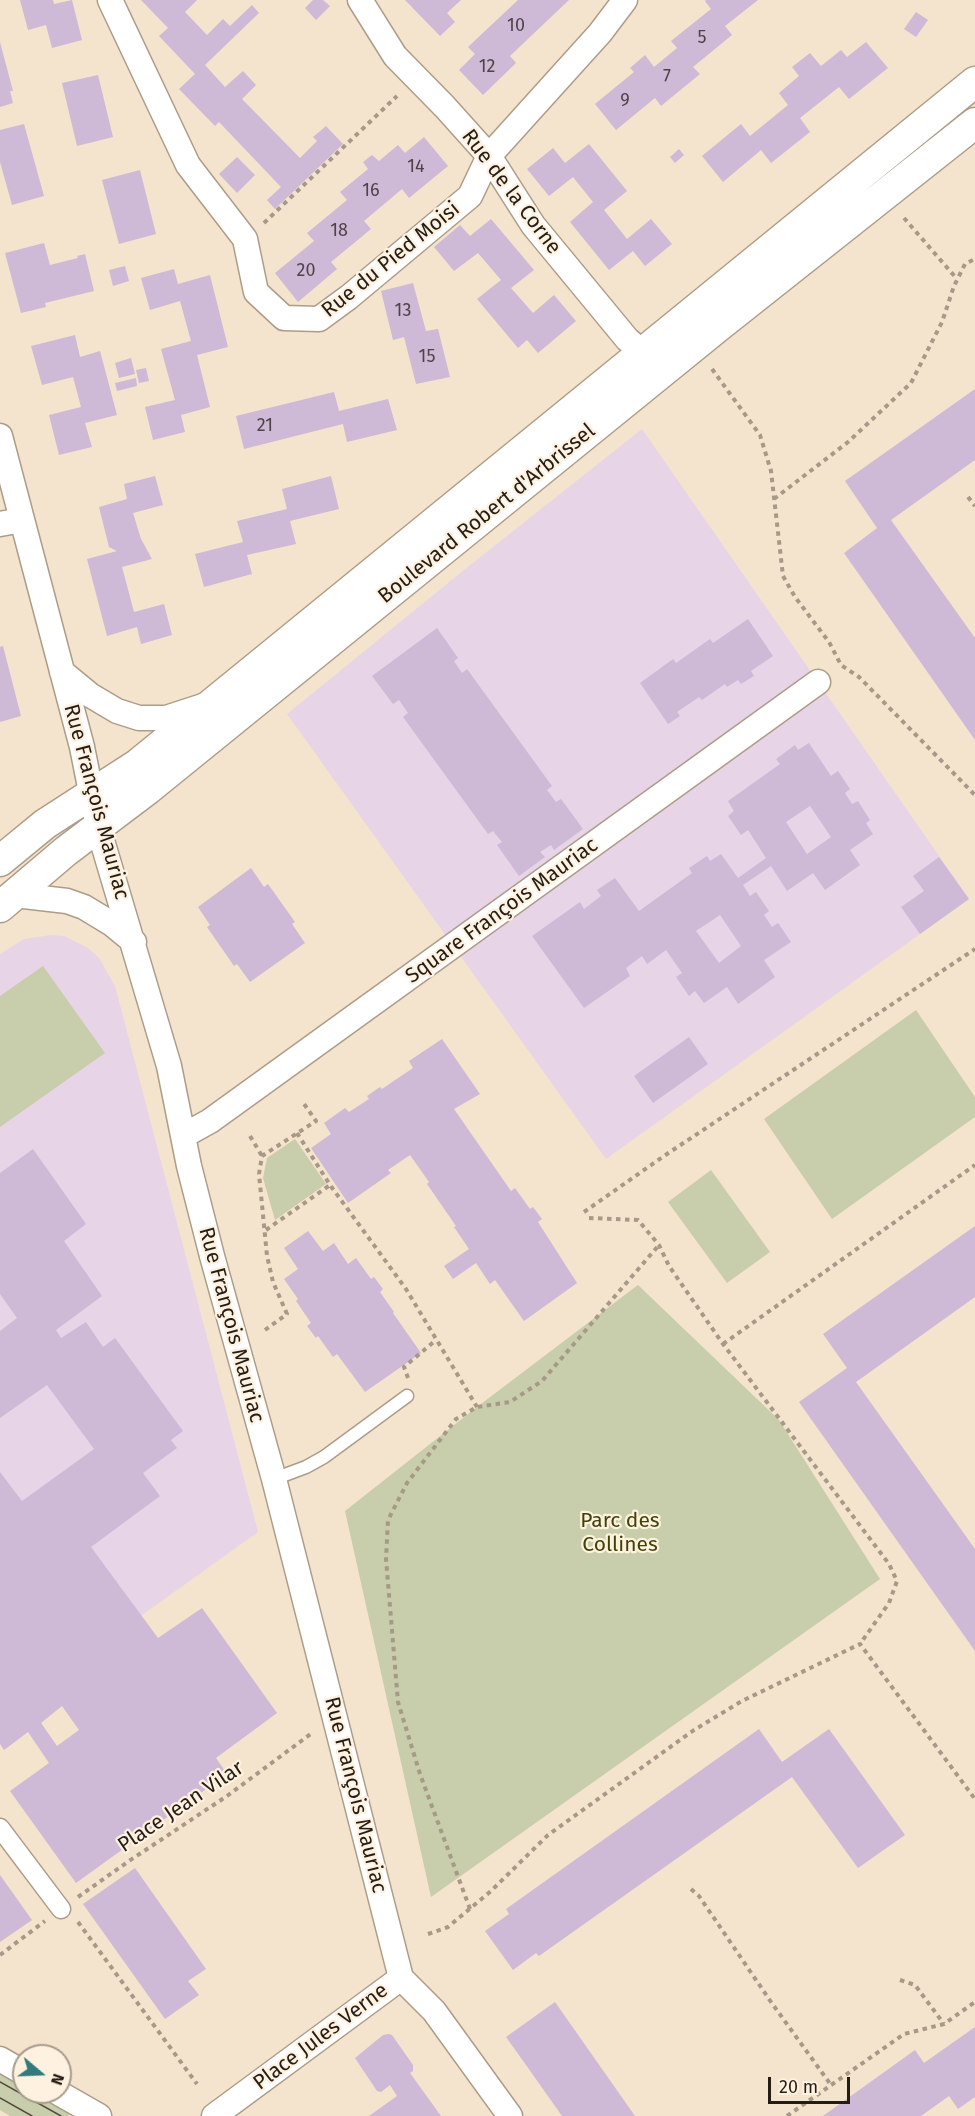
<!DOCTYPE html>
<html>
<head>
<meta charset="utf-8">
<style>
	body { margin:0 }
	#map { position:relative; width:975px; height:2116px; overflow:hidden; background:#f4e3cd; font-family:"Fira Sans",sans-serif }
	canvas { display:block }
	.north { position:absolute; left:12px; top:2044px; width:60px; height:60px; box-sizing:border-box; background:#fff1df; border:2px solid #a79c8e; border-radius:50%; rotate:109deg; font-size:16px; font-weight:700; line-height:24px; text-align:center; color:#231d15 }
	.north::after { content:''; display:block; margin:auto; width:21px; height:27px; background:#317a7d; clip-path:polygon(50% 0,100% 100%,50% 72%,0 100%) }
	.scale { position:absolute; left:768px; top:2077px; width:82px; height:27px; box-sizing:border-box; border:3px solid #231d15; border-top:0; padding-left:8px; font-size:18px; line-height:21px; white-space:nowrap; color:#231d15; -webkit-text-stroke:4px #fff1df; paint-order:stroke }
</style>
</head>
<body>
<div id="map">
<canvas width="975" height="2116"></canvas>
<div class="north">N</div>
<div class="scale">20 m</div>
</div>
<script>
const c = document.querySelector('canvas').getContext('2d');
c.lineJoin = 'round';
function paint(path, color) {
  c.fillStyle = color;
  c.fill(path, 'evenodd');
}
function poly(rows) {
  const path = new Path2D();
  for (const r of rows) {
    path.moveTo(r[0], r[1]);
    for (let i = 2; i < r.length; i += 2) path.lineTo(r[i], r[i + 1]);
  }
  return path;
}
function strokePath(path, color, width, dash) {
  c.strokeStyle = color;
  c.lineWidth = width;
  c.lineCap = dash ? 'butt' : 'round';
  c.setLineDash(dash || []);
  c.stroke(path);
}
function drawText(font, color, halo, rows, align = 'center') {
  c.font = font + ' "Fira Sans",sans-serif';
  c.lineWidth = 4.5;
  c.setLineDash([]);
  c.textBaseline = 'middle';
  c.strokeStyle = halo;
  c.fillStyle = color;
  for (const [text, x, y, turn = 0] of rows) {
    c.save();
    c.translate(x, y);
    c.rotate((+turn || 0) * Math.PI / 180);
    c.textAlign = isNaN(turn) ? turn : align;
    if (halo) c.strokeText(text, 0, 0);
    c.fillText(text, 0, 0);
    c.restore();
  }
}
paint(poly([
	[642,429,969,899,606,1159,287,714,464,570],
	[51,935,64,936,88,948,99,958,115,986,258,1532,50,1681,0,1613,0,954,24,939]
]), '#e7d5e7');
paint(poly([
	[43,966,105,1053,0,1127,0,996],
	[916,1010,975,1097,975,1117,832,1219,764,1119],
	[295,1139,326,1184,275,1220,263,1178,267,1158],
	[711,1170,770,1252,727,1283,668,1202],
	[638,1285,779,1420,880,1579,431,1897,345,1511,477,1407],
	[0,2070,24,2083,24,2092,39,2092,71,2110,68,2116,10,2116,0,2110]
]), '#c8cdab');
paint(poly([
	[20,0,53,0,54,4,72,0,82,40,52,48,46,25,28,30],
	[141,0,197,0,185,12,207,35,223,19,230,26,252,5,259,13,205,65,225,87,243,71,256,85,242,99,300,158,317,141,313,137,326,126,343,144,275,209,267,200,281,187,219,122,215,126,179,89,195,74,159,36,168,28],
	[313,0,323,0,330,6,316,20,305,8],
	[405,0,461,0,447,13,455,22,440,36],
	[518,0,569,0,510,56,516,63,483,95,459,70,475,54,468,47],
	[706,0,758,0,725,26,732,35,693,67,700,74,661,106,655,98,616,130,595,104,634,72,630,68,645,55,654,67,677,48,671,41,711,9,705,1],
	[916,12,928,20,916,37,904,29],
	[0,42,13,91,10,91,13,103,0,107],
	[866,42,888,68,849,99,839,87,800,118,810,132,771,163,761,150,723,182,702,156,741,124,750,136,788,105,779,93,799,76,792,67,810,53,821,66,841,50,847,57],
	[98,75,113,137,77,146,62,83],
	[24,124,44,196,12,205,0,162,0,130],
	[424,137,448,166,409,198,402,189,364,221,371,229,331,262,337,269,298,302,275,273,314,241,307,233,347,200,340,192,368,169,363,162,372,155,379,161,398,145,405,153],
	[589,144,627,191,604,210,627,239,651,219,672,244,645,266,633,251,609,270,570,222,593,202,573,177,549,196,527,169,553,148,565,163],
	[679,149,684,155,675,163,670,157],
	[237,157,255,175,237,193,219,174],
	[140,170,156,234,119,244,102,180],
	[491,219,534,270,511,288,533,313,554,295,576,321,538,353,527,340,518,348,477,299,501,280,478,253,454,271,434,247,460,225,470,236],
	[44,243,50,265,78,258,77,256,85,254,94,291,45,303,46,307,21,313,5,253],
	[125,266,129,281,113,286,109,270],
	[174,269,178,284,210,275,228,347,197,355,210,407,181,415,185,432,153,440,145,407,175,400,161,349,191,341,180,301,150,310,141,278],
	[413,283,426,331,438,329,450,377,416,384,404,337,393,340,381,291],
	[75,335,80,357,100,351,117,415,85,423,92,447,59,455,49,415,81,407,73,377,42,385,31,346],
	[131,358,135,374,119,378,115,363],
	[146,368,149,381,139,383,136,370],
	[136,378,137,386,117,391,115,383],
	[975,389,975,460,891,520,975,638,975,740,844,553,877,528,845,481],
	[334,392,339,411,388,399,397,430,347,442,343,424,244,449,236,416],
	[155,476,163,505,133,513,141,539,152,559,122,567,134,612,164,604,172,635,141,644,137,627,107,636,87,559,117,551,109,547,99,507,127,499,124,484],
	[331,476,339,509,290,521,296,544,247,555,252,574,204,587,195,554,243,542,237,521,287,509,282,489],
	[748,619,773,656,751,671,754,676,741,684,738,680,727,687,725,684,702,700,699,697,677,712,680,716,668,724,640,683,673,659,676,663,710,639,713,643],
	[437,628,458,658,454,661,462,673,467,669,552,786,547,790,556,802,561,799,583,829,554,850,551,845,540,852,545,857,519,876,497,845,502,842,493,831,488,834,403,717,408,713,399,700,393,704,372,676],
	[3,646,21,716,0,722,0,647],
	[809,743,831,776,838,771,850,789,845,793,852,804,858,801,870,820,866,823,873,834,850,850,860,865,825,890,813,873,787,891,771,866,743,885,750,896,756,892,769,911,764,915,772,927,778,923,791,942,764,960,775,977,738,1004,727,987,704,1003,695,991,689,996,676,977,682,973,666,950,647,964,642,956,626,968,630,976,584,1008,532,936,580,902,584,909,601,896,597,890,615,878,639,911,692,873,689,868,707,856,710,861,721,854,738,878,766,858,748,830,741,835,728,816,734,811,728,801,780,764,776,759,795,745,798,750],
	[810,806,831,837,807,854,786,822],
	[720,915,741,946,719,963,696,931],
	[939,857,969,899,920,934,901,907,924,891,913,876],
	[251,868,264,887,268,884,295,922,292,924,305,943,250,982,237,964,234,966,207,927,210,925,198,907],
	[689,1037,708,1064,653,1103,634,1076],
	[442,1039,480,1094,454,1109,511,1191,515,1188,530,1209,533,1207,542,1219,538,1222,577,1283,524,1321,495,1280,490,1284,476,1263,453,1279,444,1266,469,1249,454,1227,456,1226,427,1184,429,1182,410,1155,388,1170,391,1173,348,1203,311,1148,331,1134,324,1123,345,1108,349,1112,369,1099,367,1096,380,1087,382,1089,413,1068,409,1061],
	[33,1149,86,1224,64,1241,102,1296,56,1330,61,1338,86,1322,103,1347,115,1338,183,1431,171,1440,177,1448,143,1473,160,1496,91,1547,158,1638,202,1608,277,1713,216,1758,227,1774,76,1883,10,1791,49,1763,28,1732,4,1750,0,1744,0,1472,22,1501,94,1449,47,1385,0,1418,0,1331,17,1318,0,1294,0,1173],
	[62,1706,79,1730,57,1746,41,1723],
	[975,1226,975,1297,856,1382,975,1549,975,1651,799,1402,847,1368,823,1334],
	[308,1231,323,1251,334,1243,348,1264,356,1258,371,1279,374,1277,383,1289,380,1292,394,1312,393,1313,421,1353,365,1392,337,1354,333,1357,318,1336,316,1338,307,1326,311,1323,296,1301,298,1299,284,1279,298,1269,284,1248],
	[759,1729,782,1762,829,1729,905,1835,858,1868,792,1777,539,1956,536,1953,513,1970,485,1931,509,1914,506,1909],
	[135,1868,206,1969,188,1981,199,1995,165,2019,83,1904],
	[0,1875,32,1920,0,1942],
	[555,2002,635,2116,562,2116,526,2065,506,2037],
	[975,2027,975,2097,958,2109,949,2096,921,2116,823,2116,915,2050,924,2063],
	[389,2034,392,2035,413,2065,413,2071,410,2073,441,2116,369,2116,397,2096,390,2085,381,2092,377,2091,355,2058,383,2035]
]), '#ceb9d7');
const service = poly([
	[274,1479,306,1467,324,1457,407,1396]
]);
const pedestrian = poly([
	[0,1828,61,1909]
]);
const minor = poly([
	[110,0,188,165,245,239,256,292,284,318,319,319,349,297,470,196,489,156,600,33,625,0],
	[360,0,395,56,445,107,489,156,533,225,627,339,643,353],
	[0,436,82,747,98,827,169,1066,189,1166,212,1256,274,1479,401,1978,434,2011,510,2116],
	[0,524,22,520],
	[62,672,90,695,117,711,139,718,166,718,206,705],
	[15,895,67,901,84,907,112,924,134,942],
	[183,1136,210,1121,818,682],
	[0,2059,24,2073],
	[57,2092,99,2116],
	[214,2116,401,1978]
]);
const tertiary = poly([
	[0,861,45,824,138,764,975,82],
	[0,907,66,851,148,789,720,325,975,123]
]);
strokePath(service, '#ad9d88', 15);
strokePath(pedestrian, '#ad9d88', 21);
strokePath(minor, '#ad9d88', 27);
strokePath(tertiary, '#ad9d88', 33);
strokePath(poly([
	[904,218,957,279],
	[264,223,397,96],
	[712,369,760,435,771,471,783,576,795,597,829,642,841,665,859,677,975,795],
	[968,497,975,506],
	[774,499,848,442,911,383,942,322,954,286,965,264,975,259],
	[297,1133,330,1185,406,1289,477,1407],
	[250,1136,262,1156],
	[584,1212,664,1156,975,949],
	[589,1218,638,1220,659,1245,669,1266,723,1344,889,1564,897,1581,889,1603,860,1644],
	[266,1230,330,1185],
	[265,1330,287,1314,273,1282,267,1256,259,1174,262,1156,316,1121,302,1101],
	[723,1344,975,1165],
	[408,1378,404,1367,436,1340],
	[691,1889,699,1896,771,2002,831,2085],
	[78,1897,129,1861,227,1796,312,1733],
	[470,1909,420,1774,398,1702,386,1559,388,1520,407,1483,456,1419,477,1407,510,1402,542,1381,659,1245],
	[78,1922,197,2084],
	[428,1934,448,1927,491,1891,548,1835,694,1730,742,1701,860,1644,975,1799],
	[0,1955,45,1921],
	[900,1980,915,1985,944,2024],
	[787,2116,904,2034,944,2024,975,2002]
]), '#a69988', 4, [4.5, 4.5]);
strokePath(service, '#fff', 12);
strokePath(pedestrian, '#fff', 18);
strokePath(minor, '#fff', 24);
strokePath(tertiary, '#fff', 30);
strokePath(poly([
	[0,2082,61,2116],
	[0,2098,32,2116]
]), '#534a3f', 1.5);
drawText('18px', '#4e4446', null, [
	["10",516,26],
	["5",702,38],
	["12",487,67],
	["7",667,77],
	["9",625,101],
	["14",416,167],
	["16",371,191],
	["18",339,231],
	["20",306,271],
	["13",403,311],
	["15",427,357],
	["21",265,426]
]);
drawText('21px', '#231d15', '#fff1df', [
	["Rue de la Corne",511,192,53],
	["Rue du Pied Moisi",391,260,-39],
	["Boulevard Robert d'Arbrissel",487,514,-39],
	["Rue François Mauriac",96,802,75],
	["Square François Mauriac",502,911,-36],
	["Rue François Mauriac",231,1325,75],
	["Rue François Mauriac",355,1795,76],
	["Place Jean Vilar",181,1807,-34],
	["Place Jules Verne",321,2037,-37]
]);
drawText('21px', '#3e4307', '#fff1df', [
	["Parc des",620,1521],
	["Collines",620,1545]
]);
</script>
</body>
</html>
